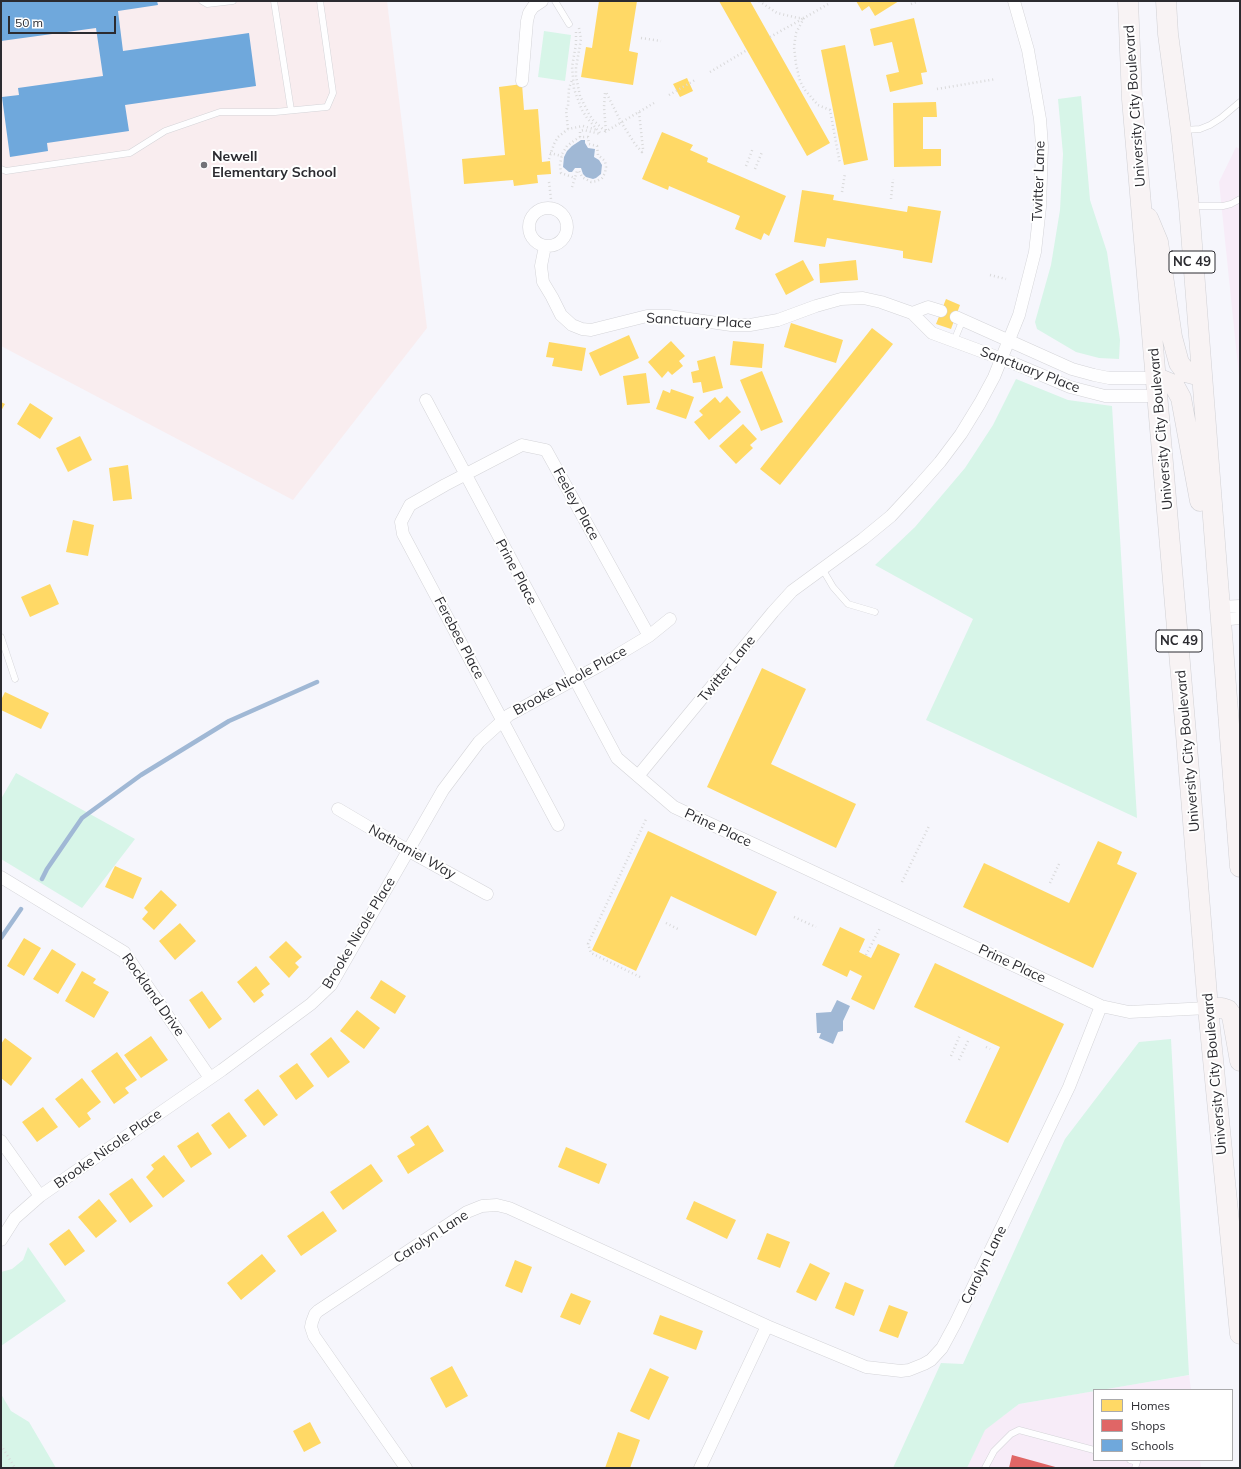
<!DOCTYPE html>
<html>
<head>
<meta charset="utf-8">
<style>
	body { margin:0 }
	#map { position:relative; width:1241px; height:1469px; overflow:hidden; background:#f6f6fc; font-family:Mulish,sans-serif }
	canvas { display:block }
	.frame { position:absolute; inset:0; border:2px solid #2b2b30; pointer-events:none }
	.legend { position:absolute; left:1093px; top:1389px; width:140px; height:72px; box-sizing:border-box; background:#fff; border:1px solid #aaaaac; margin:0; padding:5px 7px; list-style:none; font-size:12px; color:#2b2b30 }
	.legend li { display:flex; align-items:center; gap:8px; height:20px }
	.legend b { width:20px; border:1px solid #aaaaac }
	.scale { position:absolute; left:8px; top:16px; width:108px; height:18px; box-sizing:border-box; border:2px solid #2b2b30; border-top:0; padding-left:5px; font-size:12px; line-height:14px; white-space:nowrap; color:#2b2b30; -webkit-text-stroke:3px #fff; paint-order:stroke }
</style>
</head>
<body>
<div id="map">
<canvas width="1241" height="1469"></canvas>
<div class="frame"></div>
<ul class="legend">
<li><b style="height:11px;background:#ffd966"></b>Homes</li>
<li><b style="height:11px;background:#e06666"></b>Shops</li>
<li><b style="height:11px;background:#6fa8dc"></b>Schools</li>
</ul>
<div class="scale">50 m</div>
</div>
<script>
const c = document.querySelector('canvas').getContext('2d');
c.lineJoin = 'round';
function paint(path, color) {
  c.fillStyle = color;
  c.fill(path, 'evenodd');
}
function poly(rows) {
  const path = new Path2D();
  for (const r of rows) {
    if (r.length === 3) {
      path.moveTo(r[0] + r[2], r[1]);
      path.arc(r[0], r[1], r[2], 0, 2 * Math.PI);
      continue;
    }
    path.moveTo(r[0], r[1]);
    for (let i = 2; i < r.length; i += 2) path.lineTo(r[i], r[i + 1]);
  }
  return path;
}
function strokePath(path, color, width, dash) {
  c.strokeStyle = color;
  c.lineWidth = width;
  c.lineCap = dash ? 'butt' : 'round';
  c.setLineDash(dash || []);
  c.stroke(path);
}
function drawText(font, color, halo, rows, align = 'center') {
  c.font = font + ' Mulish,sans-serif';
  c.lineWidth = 4;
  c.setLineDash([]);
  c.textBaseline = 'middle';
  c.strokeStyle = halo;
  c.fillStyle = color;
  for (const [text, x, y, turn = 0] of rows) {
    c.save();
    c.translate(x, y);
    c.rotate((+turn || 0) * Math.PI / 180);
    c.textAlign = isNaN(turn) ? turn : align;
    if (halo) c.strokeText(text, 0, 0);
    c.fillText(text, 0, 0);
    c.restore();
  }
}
paint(poly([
	[1236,147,1240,149,1240,386,1219,182],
	[1189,1375,1191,1390,1100,1390],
	[1094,1391,1094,1460,1200,1460,1201,1468,967,1468,984,1430,1019,1404]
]), '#f7ecf8');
paint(poly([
	[1,1,387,1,427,328,293,500,1,346]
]), '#f9edef');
paint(poly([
	[544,31,571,35,565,81,538,77],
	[1081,96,1090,200,1107,252,1120,340,1119,359,1099,358,1076,352,1037,329,1035,322,1051,265,1060,210,1063,154,1058,99],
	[1016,379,1068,400,1112,406,1137,818,926,720,973,619,875,565,915,527,965,468,993,425],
	[16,773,135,839,82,908,1,859,1,799],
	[1171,1039,1189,1375,1019,1404,985,1430,967,1468,893,1468,941,1363,963,1364,1065,1139,1139,1042],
	[28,1247,66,1301,1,1346,1,1272,12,1269,23,1260],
	[1,1394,11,1411,29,1422,56,1468,1,1468]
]), '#d7f5e8');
paint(poly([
	[581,140,585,140,585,143,588,148,595,149,594,157,599,160,602,165,601,174,596,178,593,179,586,177,583,174,581,168,575,168,572,172,569,172,563,167,564,157,567,151,572,146],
	[837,1000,850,1006,843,1021,843,1031,838,1032,833,1044,819,1038,821,1033,817,1033,816,1013,831,1012]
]), '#a0b8d5');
paint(poly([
	[599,1,637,1,629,51,638,53,633,85,581,77,586,47,592,48],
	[719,1,750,1,830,143,807,156],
	[856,1,899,1,875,16,869,6,862,11],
	[914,18,927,72,921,73,923,84,890,92,886,75,899,72,892,42,874,46,870,29],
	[845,45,868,160,844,165,821,50],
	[687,78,693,91,680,97,673,84],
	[522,84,524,110,538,109,542,162,550,161,551,174,537,175,538,183,514,186,513,180,464,184,462,159,505,155,499,87],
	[936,102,937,117,923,117,923,149,941,149,941,166,894,167,893,103],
	[662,132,693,145,690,150,708,158,707,162,786,196,769,236,764,233,761,240,735,229,740,216,669,186,668,190,642,179],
	[802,190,834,195,833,200,907,212,908,206,941,211,932,263,903,258,903,251,827,238,825,247,794,242],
	[803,260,814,280,786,295,775,274],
	[856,260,858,280,820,283,819,264],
	[946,299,960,305,951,329,936,324],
	[791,323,843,340,836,363,784,347],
	[872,328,893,344,780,485,760,469],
	[629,335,639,358,600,376,589,353],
	[671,341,685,356,679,361,683,366,672,375,668,371,662,378,648,362],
	[733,341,764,344,762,368,730,365],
	[549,342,586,348,582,371,552,366,554,358,546,357],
	[715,356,723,388,703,393,701,382,693,383,691,372,699,370,697,361],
	[762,371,783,422,761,431,740,380],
	[646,373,650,403,627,405,623,376],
	[671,389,694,397,686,419,656,409,663,390,670,393],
	[727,396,741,412,709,440,694,422,703,415,699,411,715,397,720,403],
	[1,402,5,404,1,411],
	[30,403,53,418,40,439,17,424],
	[743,424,757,439,750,445,753,448,736,464,719,446],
	[80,436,92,460,68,472,56,448],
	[128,465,132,499,113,501,109,468],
	[73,520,94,525,88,556,66,552],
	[50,584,59,604,30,617,21,597],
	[762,668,806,689,771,764,856,804,836,848,707,787],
	[5,692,49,713,41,729,1,710,1,700],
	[648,831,777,892,756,936,671,896,636,971,592,950],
	[1098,841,1122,852,1117,864,1137,873,1093,968,963,907,984,863,1069,903],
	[115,866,142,878,133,899,105,887],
	[161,890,177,905,154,930,142,919,148,912,144,908],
	[180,923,196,941,175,960,159,941],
	[840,927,865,939,859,952,871,958,878,944,900,954,874,1010,851,999,862,976,850,970,847,977,822,965],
	[24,938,41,948,24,976,7,966],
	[286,941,302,957,295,963,299,967,289,978,269,957],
	[52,949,76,964,58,994,33,979],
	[935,963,1064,1024,1008,1143,965,1122,1000,1047,914,1007],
	[256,966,270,984,261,991,264,995,254,1003,237,982],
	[82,971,96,979,93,983,109,992,94,1018,65,1001],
	[381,980,406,996,395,1014,370,998],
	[202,991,222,1019,209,1029,189,1000],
	[357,1010,380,1028,364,1049,340,1031],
	[151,1036,168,1060,141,1078,124,1055],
	[331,1037,350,1062,328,1078,310,1054],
	[5,1038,32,1058,11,1086,1,1078,1,1044],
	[117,1052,137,1080,125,1088,129,1093,114,1104,91,1071],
	[297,1063,314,1086,296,1100,279,1076],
	[82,1078,101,1102,87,1113,91,1119,79,1128,55,1099],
	[258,1089,278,1115,264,1126,244,1100],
	[43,1107,58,1127,37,1142,22,1122],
	[229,1112,247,1136,229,1149,211,1125],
	[428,1125,444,1151,408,1174,397,1156,415,1145,410,1137],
	[198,1132,212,1154,191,1168,177,1146],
	[566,1147,607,1164,599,1184,558,1167],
	[164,1155,185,1181,163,1198,146,1177,154,1169,151,1165],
	[371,1164,383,1181,343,1210,330,1192],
	[132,1178,153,1206,130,1223,109,1194],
	[99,1199,117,1221,96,1238,78,1217],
	[694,1201,736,1220,727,1239,686,1219],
	[323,1211,337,1231,301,1256,287,1236],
	[69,1229,85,1251,65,1266,49,1244],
	[767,1233,790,1242,780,1268,757,1259],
	[262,1254,276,1271,241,1300,227,1283],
	[515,1260,532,1267,522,1293,505,1286],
	[810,1263,830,1273,816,1301,796,1292],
	[845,1282,864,1290,854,1316,835,1308],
	[571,1293,591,1301,580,1325,560,1317],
	[889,1305,908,1312,898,1338,879,1331],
	[660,1315,703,1331,696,1350,653,1334],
	[452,1366,468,1396,446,1408,430,1378],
	[650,1368,669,1377,649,1420,630,1411],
	[310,1422,321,1443,304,1452,293,1431],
	[618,1432,640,1440,630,1468,605,1468]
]), '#ffd966');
paint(poly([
	[1012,1455,1059,1468,1009,1468]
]), '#e06666');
paint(poly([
	[1,1,157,1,158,5,118,11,123,51,249,33,256,86,125,105,129,131,47,143,48,151,10,157,2,97,19,95,18,88,103,76,96,28,1,41]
]), '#6fa8dc');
strokePath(poly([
	[42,879,47,869,82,818,141,775,229,721,317,682],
	[1,938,21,909]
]), '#a0b8d5', 4.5);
const service = poly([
	[202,1,207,4,233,1],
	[274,1,291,110],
	[555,1,569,24],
	[1184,130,1200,129,1210,125,1221,118,1240,102],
	[1,169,6,171,130,153,165,131,220,112,275,112,327,107,333,93,320,1],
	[1192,206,1223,206,1231,204,1240,199],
	[954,341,963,319],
	[823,570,833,587,848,604,875,612],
	[1,637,15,679],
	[1130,1460,1137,1462,1135,1468],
	[985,1468,994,1451,1011,1434,1019,1430,1094,1450]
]);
const minor = poly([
	[522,81,527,21,529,13,533,7,542,1],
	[548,227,19],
	[545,246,541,266,543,282,552,297,561,315,572,325,582,329,591,330,647,316,669,316,731,325,750,325,778,320,816,306,841,299,863,298,881,302,912,313,932,333,1013,363,1070,387,1105,396,1158,396],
	[912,313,928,307,941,311],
	[956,317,1072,369,1094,375,1109,378,1157,378],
	[426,400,617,758,674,807,1101,1006,1129,1012,1208,1008],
	[1219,607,1240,606],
	[1220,620,1240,618],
	[638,776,773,612,792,591,863,539,891,516,917,488,940,462,961,434,980,403,994,377,1019,315,1035,252,1040,207,1042,146,1040,119,1028,50,1014,1],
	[338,809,409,851,487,894],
	[558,825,403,534,401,522,410,505,445,485,522,445,546,450,649,636],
	[1,877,124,952,210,1078],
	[1,1141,40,1196],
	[1,1240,15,1218,40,1196,222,1070,311,1004,331,985,443,790,479,742,509,715,599,666,649,636,670,619],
	[406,1468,314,1336,311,1327,312,1322,315,1314,318,1311,467,1212,482,1206,497,1205,509,1208,767,1326,866,1367,901,1371,909,1370,924,1364,931,1360,942,1348,955,1324,1069,1087,1101,1006],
	[700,1468,767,1326]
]);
const primary = poly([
	[1128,1,1132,99,1186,734,1208,1008,1240,1334],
	[1166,1,1168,34,1181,131,1189,206,1240,867],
	[1148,218,1158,242,1172,337,1179,363,1186,372,1201,376],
	[1157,378,1174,385,1181,398,1200,501],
	[1208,1008,1222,1008,1228,1010,1232,1016,1240,1061]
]);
strokePath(service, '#d4d4d8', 7);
strokePath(minor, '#d4d4d8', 13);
strokePath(primary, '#d1d1d5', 21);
strokePath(poly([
	[759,1,777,13,798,18,804,18,830,3],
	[911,4,919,1],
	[804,18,796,33,794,47,796,64,800,81,805,90,818,105,830,110,840,164],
	[579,28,581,39,576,68,576,76,580,96,589,114,593,120,606,132,604,107,605,93,606,92,621,122,635,144,642,152,643,149,639,112],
	[576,32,576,44,572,67,574,89,582,110,587,118,601,134],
	[770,37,804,18],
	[641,38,661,41],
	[710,72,747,50],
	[937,89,996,79],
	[669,95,695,80],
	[568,129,566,110,568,106,569,88,572,80],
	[605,132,654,103],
	[580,137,580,131,584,130,600,134],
	[550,153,562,156],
	[549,159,554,144,558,137,568,129,583,126,597,130],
	[746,166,753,148],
	[755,169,762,152],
	[549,182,552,208],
	[572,187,575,178,561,173,560,165,562,154,567,146,575,140,580,137,588,137,589,144,597,146,598,155,605,161,606,167,605,173,602,178,597,181,591,182,582,177,579,171,577,171,575,178],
	[842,192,845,173],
	[891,199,893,179],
	[990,275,1006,279],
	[902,882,929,826],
	[1050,883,1060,862],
	[794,917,816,927],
	[666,923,680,930],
	[866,955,880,928],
	[640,977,591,953,588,944,647,817],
	[986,1047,990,1049],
	[951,1056,960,1035],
	[959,1060,969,1039],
	[1,1445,15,1468]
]), '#d9d9da', 2.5, [1, 3]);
strokePath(service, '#fefeff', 6);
strokePath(minor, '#fefeff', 12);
strokePath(primary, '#f8f3f4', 20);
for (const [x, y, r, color] of [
	[204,165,4,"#727277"]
]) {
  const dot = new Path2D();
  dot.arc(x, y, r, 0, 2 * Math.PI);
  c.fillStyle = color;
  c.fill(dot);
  strokePath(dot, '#fff', 1.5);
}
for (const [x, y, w] of [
	[1192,262,46],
	[1179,641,46]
]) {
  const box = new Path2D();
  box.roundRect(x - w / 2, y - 11, w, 22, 3);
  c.fillStyle = '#fff';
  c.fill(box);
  strokePath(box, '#2b2b30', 1);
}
drawText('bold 13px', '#2b2b30', null, [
	["NC 49",1192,262],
	["NC 49",1179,641]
]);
drawText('14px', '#2b2b30', '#fff', [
	["University City Boulevard",1135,106,-94],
	["Twitter Lane",1039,181,-88],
	["Sanctuary Place",699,321,3],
	["Sanctuary Place",1030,370,21],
	["University City Boulevard",1161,429,-95],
	["Feeley Place",576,504,61],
	["Prine Place",516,572,62],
	["Ferebee Place",459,638,62],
	["Twitter Lane",727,669,-51],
	["Brooke Nicole Place",570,681,-29],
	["University City Boulevard",1188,751,-95],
	["Prine Place",718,828,25],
	["Nathaniel Way",412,852,29],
	["Brooke Nicole Place",359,933,-59],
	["Prine Place",1012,964,25],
	["Rockland Drive",153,995,55],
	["University City Boulevard",1215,1074,-95],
	["Brooke Nicole Place",108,1149,-35],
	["Carolyn Lane",431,1237,-33],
	["Carolyn Lane",984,1265,-64]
]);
drawText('bold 14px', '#2b2b30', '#fff', [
	["Newell",212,157],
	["Elementary School",212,173]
], 'left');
</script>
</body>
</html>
